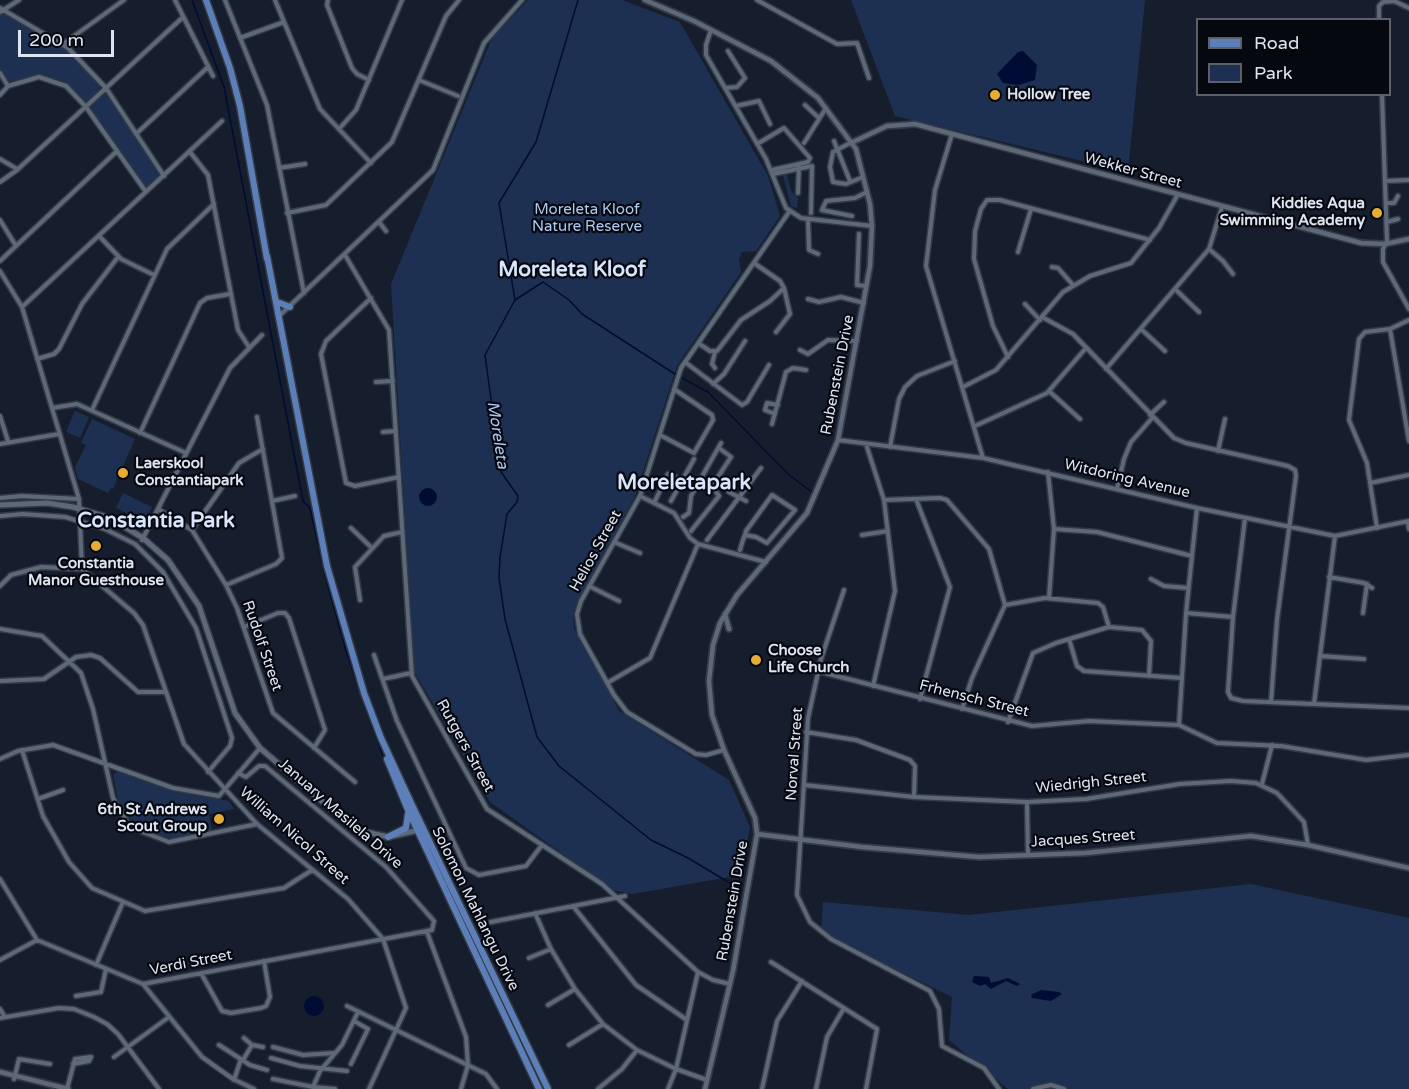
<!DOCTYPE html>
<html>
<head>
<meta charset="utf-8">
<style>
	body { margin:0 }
	#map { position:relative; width:1409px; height:1089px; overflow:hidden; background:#161e2d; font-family:"Varela Round",sans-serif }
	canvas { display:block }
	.legend { position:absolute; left:1196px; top:18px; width:195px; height:78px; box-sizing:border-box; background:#05080f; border:2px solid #5c6069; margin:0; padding:8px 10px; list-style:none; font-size:18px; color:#dfe5f0 }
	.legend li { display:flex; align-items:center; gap:12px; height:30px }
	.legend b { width:30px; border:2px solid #5c6069 }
	.scale { position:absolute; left:18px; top:30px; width:96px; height:27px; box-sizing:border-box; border:3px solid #dfe5f0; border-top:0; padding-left:8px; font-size:18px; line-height:21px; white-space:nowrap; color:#dfe5f0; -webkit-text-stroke:4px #05080f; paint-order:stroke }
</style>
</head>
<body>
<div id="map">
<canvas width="1409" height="1089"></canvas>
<ul class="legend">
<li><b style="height:8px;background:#5d7fb9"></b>Road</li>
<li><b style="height:16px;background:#1d3051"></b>Park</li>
</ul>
<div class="scale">200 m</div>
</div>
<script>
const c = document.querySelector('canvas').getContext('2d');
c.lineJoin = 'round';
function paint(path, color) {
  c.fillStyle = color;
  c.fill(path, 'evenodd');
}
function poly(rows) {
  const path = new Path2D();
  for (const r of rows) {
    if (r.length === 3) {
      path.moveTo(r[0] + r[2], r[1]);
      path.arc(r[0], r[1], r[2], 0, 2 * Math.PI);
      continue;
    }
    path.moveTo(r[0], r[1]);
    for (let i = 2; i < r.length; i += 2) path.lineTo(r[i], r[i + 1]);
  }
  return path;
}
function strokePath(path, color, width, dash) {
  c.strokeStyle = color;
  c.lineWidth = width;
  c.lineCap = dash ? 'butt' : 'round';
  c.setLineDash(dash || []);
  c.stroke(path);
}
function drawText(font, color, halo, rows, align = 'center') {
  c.font = font + ' "Varela Round",sans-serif';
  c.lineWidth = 4.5;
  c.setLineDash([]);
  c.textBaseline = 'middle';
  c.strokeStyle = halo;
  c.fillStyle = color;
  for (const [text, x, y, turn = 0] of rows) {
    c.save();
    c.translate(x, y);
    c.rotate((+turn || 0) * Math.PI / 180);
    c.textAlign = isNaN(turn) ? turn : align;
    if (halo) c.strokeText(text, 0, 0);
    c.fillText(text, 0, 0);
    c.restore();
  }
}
paint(poly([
	[528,0,622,0,680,22,768,176,780,216,756,251,742,252,739,259,741,272,677,366,635,496,573,614,574,628,619,711,729,780,750,827,741,875,632,894,613,890,490,802,414,671,391,284,492,38],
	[851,0,1145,0,1128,172,895,116],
	[5,12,59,42,100,86,99,92,84,103,64,82,40,75,8,82,0,69,0,14],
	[103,93,109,95,160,174,149,187,143,185,90,110,91,105],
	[782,171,786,171,791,191,798,198,797,208,791,206],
	[75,411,89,417,80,438,66,432],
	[92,419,135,439,113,489,111,488,108,493,78,479,75,467,86,445,81,443],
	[123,493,152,507,145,522,116,508],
	[117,771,176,792,229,801,234,809,209,814,212,831,165,839,131,824,118,800,113,775],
	[1251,884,1409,918,1409,1089,1008,1089,949,1040,952,997,821,933,823,902,969,915]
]), '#1d3051');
paint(poly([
	[1023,51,1037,65,1035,80,1019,85,1003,83,997,74,1018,52],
	[428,497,9],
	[974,976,989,977,991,983,1008,978,1020,984,1017,986,1006,981,991,989,985,984,980,986,972,982],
	[1041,990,1059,992,1062,994,1051,1001,1032,998,1031,995],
	[314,1006,10]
]), '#000c33');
strokePath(poly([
	[192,0,224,87,303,501,310,508,326,579,346,651,384,759],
	[578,0,536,142,499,203,515,300,485,355,501,472,518,496,517,502,507,514,500,557,499,578,505,619,537,737,559,766,651,840,688,858,738,888],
	[515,300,543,282,569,300,582,314,678,376,708,392,788,474,813,493],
	[393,781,405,814]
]), '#000c33', 1.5);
const minor = poly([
	[175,0,213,76],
	[225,0,267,105,304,293],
	[275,0,320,109,371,163],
	[328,0,327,5,352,68,357,74,369,80],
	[757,0,837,44,857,43,869,78],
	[0,8,68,48,106,88,164,176],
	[0,12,19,0],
	[1379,20,1379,6,1383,2,1394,1,1409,8],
	[711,30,706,45,706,55,766,159,786,208,801,218,872,226],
	[240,38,284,22],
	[63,44,124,0],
	[0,73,8,86],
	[419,80,458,96],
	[8,86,39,77,66,86,86,107,146,192],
	[726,88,737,87,745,78,728,51],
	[1382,94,1387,241,1383,249,1383,262,1409,309],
	[0,95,8,86],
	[805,105,819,118],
	[736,106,759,101,770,124],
	[339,129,356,110,402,0],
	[136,134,208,67],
	[952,134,935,190,926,266,983,458],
	[834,141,850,181],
	[852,142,833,152,830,167,833,182,846,184,863,177],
	[804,143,826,108],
	[757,144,784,128,810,158,808,162,772,170],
	[190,152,208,175,238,330,249,347],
	[0,159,17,169],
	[279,168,305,164],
	[773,174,812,166,811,213],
	[1385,181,1409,180],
	[0,182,17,170,182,18],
	[798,193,799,167],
	[1386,203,1394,203,1398,196],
	[287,213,326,205,392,142,446,16,459,0],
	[852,216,822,210,826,201,855,198,867,192],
	[808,219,809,250,818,254],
	[0,220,16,246],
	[379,222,386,231],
	[1387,222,1398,219],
	[859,234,857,285,866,286],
	[100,237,121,259,154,275],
	[1209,249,1223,261,1233,274],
	[1018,252,1031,209],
	[345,255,389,330,412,676,487,809,602,884,698,972,713,980,730,984],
	[0,261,117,151],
	[754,263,780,281,784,288,790,314,776,332],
	[1052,267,1058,268,1073,285],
	[0,271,22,307,79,499,82,569],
	[1175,289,1199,312],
	[371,298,326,341,321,354,346,483,355,486,399,477],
	[808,299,819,302,841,297,864,303],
	[1025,304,1040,320],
	[22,307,222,121],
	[279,316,433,170,484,43,522,0],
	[1042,317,1073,334,1174,438,1186,443,1288,466,1295,470,1296,476,1277,620,1271,702],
	[1141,329,1165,351],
	[1390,329,1409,441],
	[698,343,710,351,717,351,741,320,770,301,784,288],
	[800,350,808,354,828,340,857,341],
	[715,352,712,364,715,368],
	[1008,357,993,326,974,259,975,231,981,209,987,200,1000,200,1150,240],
	[37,359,54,354,59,349,82,304,118,257],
	[685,362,742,405,747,402,769,365],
	[1106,369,1209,249,1222,207],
	[376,382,393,381],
	[713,384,724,374,745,341],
	[963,387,996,370,1063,292,1090,276,1131,263,1159,228,1177,196],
	[1049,391,1080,419],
	[52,408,77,404,186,453],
	[92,410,167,249,214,204],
	[775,414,765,410,767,403,778,405],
	[1150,415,1164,402],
	[0,416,8,441],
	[772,424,786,372,793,368,806,370],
	[975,426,1047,393,1086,348],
	[383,432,396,431],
	[140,433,200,303,207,298,230,294],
	[660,435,694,453,713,420,712,415,674,389],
	[838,440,983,458,1197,508,1335,536,1409,521],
	[0,444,59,434],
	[866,444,884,500,895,591,873,686],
	[890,447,899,399,905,387,917,376,955,361],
	[1218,451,1225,419],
	[1048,472,1054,529,1049,598],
	[1370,483,1409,475],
	[712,486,731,457,719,448],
	[1117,489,1124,459,1131,442,1153,417],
	[729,492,746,501],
	[640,496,674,513,690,538,698,544,766,562],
	[0,498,22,496,79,499],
	[916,499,950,587,920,699],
	[884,500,940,498,947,500,989,549,1005,605],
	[272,501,295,496],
	[671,501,694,459],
	[654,503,668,474,682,480],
	[158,509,192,530,226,585,237,608,273,713,355,782],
	[0,516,23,514,65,517,105,529,135,544,163,572,196,628,232,738,230,746,208,772],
	[683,517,689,513,691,496,721,443],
	[1245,518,1233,617,1228,692,1231,698,1243,701,1409,708],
	[1408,522,1409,529],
	[351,528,372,548],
	[1377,528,1367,463,1349,420,1359,339,1365,332,1390,329,1409,320],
	[1054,529,1097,532,1192,556],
	[192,530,239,463,263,449],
	[691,531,719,496,712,486,700,480],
	[862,535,888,531],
	[142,540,230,368,262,335],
	[707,540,761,468],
	[614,542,640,553],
	[740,550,743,540,745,535,746,531,772,495,795,510,767,543,756,537,745,535],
	[1329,577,1364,583,1372,588],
	[1151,579,1164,586,1188,588],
	[226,585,276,564,282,558,257,417],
	[0,586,11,575,41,567,82,569,134,613,143,625,184,744,257,824,348,899,383,939,406,1008,369,1089],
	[589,586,619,601],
	[844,590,821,659,808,718,797,895,810,922,831,939,930,991,939,1009,942,1046,984,1068,999,1089],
	[360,600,355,567,384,536,402,532],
	[1186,613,1233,617],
	[1363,613,1367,584],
	[244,627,278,613,285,613,289,618,325,730,314,748],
	[0,629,42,636,81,673,93,709,113,798,130,827,169,842,257,824],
	[1069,639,1077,666,1084,671,1181,678],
	[374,655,397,721,466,868,479,875,526,866,542,845],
	[1320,656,1364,659],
	[817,671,1032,726,1089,721,1179,725,1217,743,1281,746,1366,760,1409,755],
	[383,679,411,673],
	[0,681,44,679,76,657,91,655,100,658,138,692,165,692],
	[607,683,650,658,698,544],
	[1314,704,1335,536],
	[962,709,972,678,1005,605,1045,598,1098,603,1103,607,1109,627],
	[1008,722,1033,653,1056,643,1109,627,1142,630,1151,641,1149,676],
	[1179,725,1186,613,1197,508],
	[806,732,856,740,910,760,915,766,914,797],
	[22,750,43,816,69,862,92,888,145,911,284,888,312,870],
	[724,750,706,755,696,754,627,712,614,695,580,634,577,614,581,601,640,496,681,368,789,212],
	[0,759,18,751,53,745,173,788,219,796,260,748],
	[1262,784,1272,745],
	[805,785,914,797,1027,802,1086,799,1180,784,1231,781,1256,783,1277,793,1304,822,1308,845],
	[38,799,63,790],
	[1027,802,1028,855],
	[0,879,37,940,143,984,432,930,434,921,386,867,265,766,259,766,246,777,238,773],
	[573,906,636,985,687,1020],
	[535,913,551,949,575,989,603,1024,637,1050,676,1069,707,1080],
	[491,922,625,896],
	[427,932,466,1037,468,1065,461,1089],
	[529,958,551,949],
	[0,960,37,940],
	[771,962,877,1029,866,1089],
	[96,965,123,902],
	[201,973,222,1011,231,1013,261,1008,266,1006,270,997,264,961],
	[143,984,202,1057,233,1079,254,1089],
	[76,996,101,992,106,969],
	[548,1005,575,989],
	[347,1006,486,1074,497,1089],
	[0,1009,5,1017],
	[0,1018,59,1008,74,1009,94,1017,107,1024,118,1034,159,1089],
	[244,1038,252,1045],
	[219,1045,250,1065,267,1070],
	[569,1045,603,1024],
	[273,1047,303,1055,334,1053],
	[114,1057,169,1017],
	[271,1058,300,1066,347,1071],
	[243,1060,252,1045,263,1047],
	[351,1064,368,1029,354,1021],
	[14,1079,19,1059,50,1064],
	[273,1079,313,1087,320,1071,342,1045,358,1012],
	[234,1080,241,1059],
	[313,1087,335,1089],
	[67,1089,75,1059,91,1057,89,1061,73,1064],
	[598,1089,622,1069,637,1050],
	[668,1089,676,1069,698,972],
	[762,1089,777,1021,802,981],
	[816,1089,827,1037,844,1008],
	[1033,1089,1051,1085,1064,1089]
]);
const tertiary = poly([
	[645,0,694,21,771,61,818,98,856,149,870,204,872,226,870,266,838,440,807,513,737,595,720,623,713,645,709,681,712,715,724,750,755,818,757,834,733,971,705,1089],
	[853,142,887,126,915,124,1361,243,1385,244,1409,239],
	[725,614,729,629],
	[757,834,862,847,979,857,1085,853,1251,836,1308,845,1409,868],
	[0,1072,68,1089]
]);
const secondary = poly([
	[0,505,47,503,73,507,110,518,143,538,168,560,199,606,235,713,260,748,345,821,362,831,388,837,419,830]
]);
const primary = poly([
	[206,0,230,68,240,106,267,259],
	[267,256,327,566,364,693,381,738,412,805,548,1089],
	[277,302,290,307],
	[387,759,408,810,539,1089],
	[388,837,406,828,408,814]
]);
strokePath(minor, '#333945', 7);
strokePath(tertiary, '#333945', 8);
strokePath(secondary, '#333945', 8);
strokePath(primary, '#333945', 9);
strokePath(minor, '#5d6879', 4);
strokePath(tertiary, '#5d6879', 4.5);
strokePath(secondary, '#5d6879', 5);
strokePath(primary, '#5d7fb9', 6);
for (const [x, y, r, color] of [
	[995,95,6,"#e7ac36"],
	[1377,213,6,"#e7ac36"],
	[123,473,6,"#e7ac36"],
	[96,546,6,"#e7ac36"],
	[756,660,6,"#e7ac36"],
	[219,819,6,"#e7ac36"]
]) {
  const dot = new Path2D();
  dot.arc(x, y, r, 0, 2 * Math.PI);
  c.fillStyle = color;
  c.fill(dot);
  strokePath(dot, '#05080f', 2);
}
drawText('bold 15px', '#dfe5f0', '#05080f', [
	["Hollow Tree",1007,95],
	["Kiddies Aqua",1365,204,"right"],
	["Swimming Academy",1365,221,"right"],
	["Laerskool",135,464],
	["Constantiapark",135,481],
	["Constantia",96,564,"center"],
	["Manor Guesthouse",96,581,"center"],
	["Choose",768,651],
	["Life Church",768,668],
	["6th St Andrews",207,810,"right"],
	["Scout Group",207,827,"right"]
], 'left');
drawText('15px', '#dfe5f0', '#05080f', [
	["Wekker Street",1133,171,15],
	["Rubenstein Drive",838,375,-79],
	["Witdoring Avenue",1127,479,13],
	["Helios Street",596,551,-61],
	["Rudolf Street",262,646,71],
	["Frhensch Street",974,699,14],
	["Rutgers Street",465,746,61],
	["Norval Street",795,754,-86],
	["Wiedrigh Street",1091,783,-6],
	["January Masilela Drive",340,814,41],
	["William Nicol Street",294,836,41],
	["Jacques Street",1083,839,-4],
	["Rubenstein Drive",733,901,-80],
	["Solomon Mahlangu Drive",475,909,64],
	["Verdi Street",191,963,-11]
]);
drawText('15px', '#aec9f4', '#05080f', [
	["Moreleta Kloof",587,210],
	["Nature Reserve",587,227]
]);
drawText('italic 16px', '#acc7f2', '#05080f', [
	["Moreleta",497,435,81]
]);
drawText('bold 21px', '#d8e5fa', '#05080f', [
	["Moreleta Kloof",572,270],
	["Moreletapark",684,483],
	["Constantia Park",156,521]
]);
</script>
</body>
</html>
